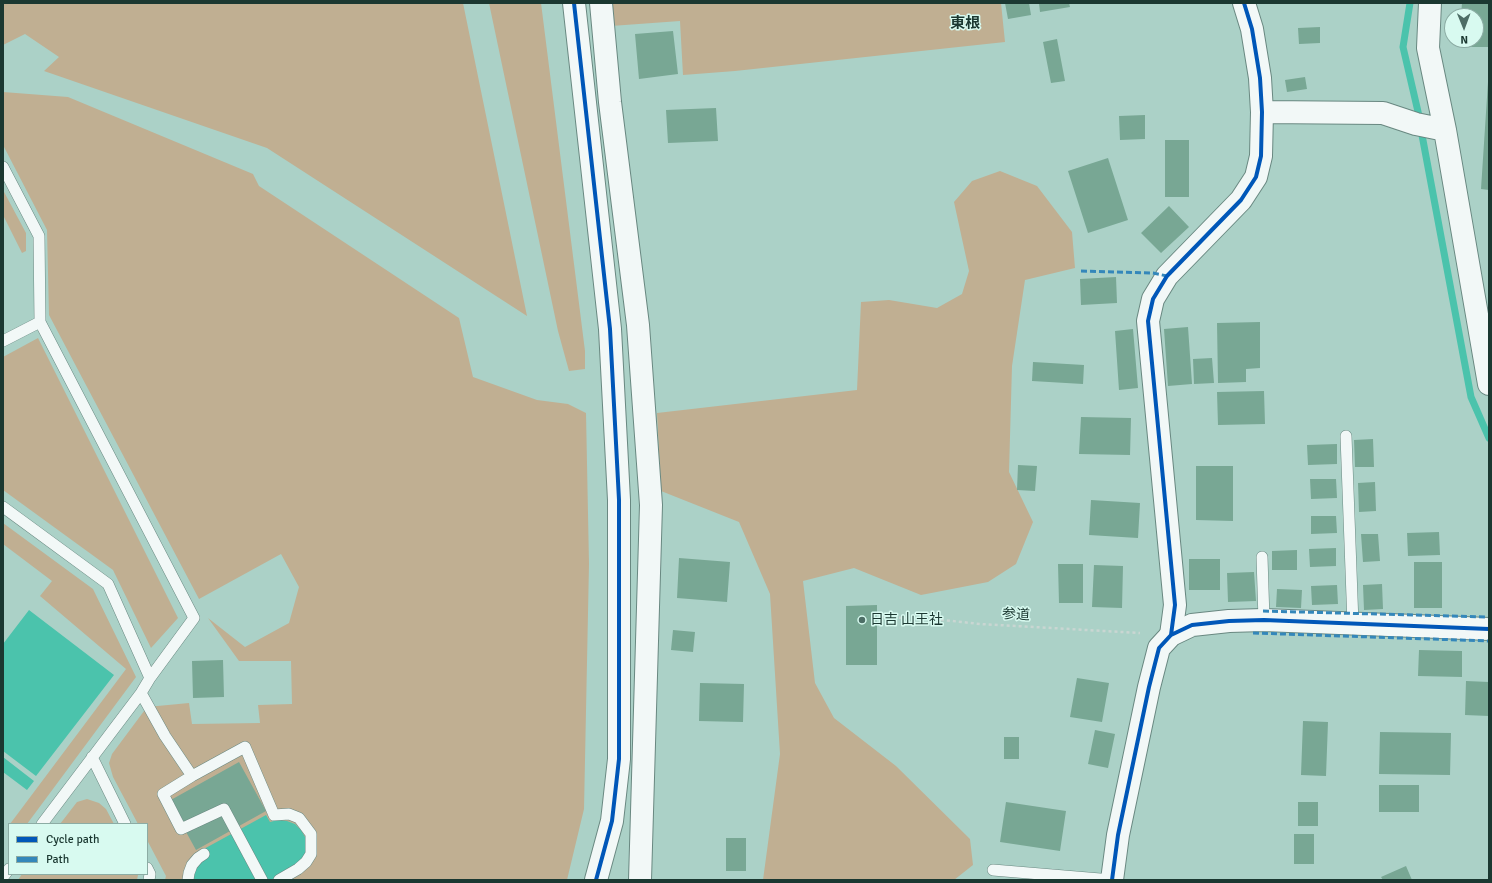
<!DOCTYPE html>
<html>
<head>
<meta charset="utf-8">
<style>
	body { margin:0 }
	#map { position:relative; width:1492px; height:883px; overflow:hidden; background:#abd1c7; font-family:Signika,sans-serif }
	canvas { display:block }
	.frame { position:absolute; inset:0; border:4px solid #1b3831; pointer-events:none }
	.legend { position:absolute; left:8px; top:823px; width:140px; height:52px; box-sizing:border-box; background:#d8faf0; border:1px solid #8caca4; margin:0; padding:5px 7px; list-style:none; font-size:12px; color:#1b3831 }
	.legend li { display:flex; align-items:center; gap:8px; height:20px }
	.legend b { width:20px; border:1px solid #8caca4 }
	.north { position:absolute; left:1444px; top:8px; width:40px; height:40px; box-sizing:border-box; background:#d8faf0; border:1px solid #8caca4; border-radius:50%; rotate:179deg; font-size:11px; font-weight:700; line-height:16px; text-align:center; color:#1b3831 }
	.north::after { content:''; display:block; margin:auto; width:14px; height:18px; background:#4d6e66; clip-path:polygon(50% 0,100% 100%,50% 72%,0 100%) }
</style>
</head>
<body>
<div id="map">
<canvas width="1492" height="883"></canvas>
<div class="frame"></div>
<ul class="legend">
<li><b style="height:5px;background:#0057b8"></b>Cycle path</li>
<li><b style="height:5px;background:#3487ba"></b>Path</li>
</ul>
<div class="north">N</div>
</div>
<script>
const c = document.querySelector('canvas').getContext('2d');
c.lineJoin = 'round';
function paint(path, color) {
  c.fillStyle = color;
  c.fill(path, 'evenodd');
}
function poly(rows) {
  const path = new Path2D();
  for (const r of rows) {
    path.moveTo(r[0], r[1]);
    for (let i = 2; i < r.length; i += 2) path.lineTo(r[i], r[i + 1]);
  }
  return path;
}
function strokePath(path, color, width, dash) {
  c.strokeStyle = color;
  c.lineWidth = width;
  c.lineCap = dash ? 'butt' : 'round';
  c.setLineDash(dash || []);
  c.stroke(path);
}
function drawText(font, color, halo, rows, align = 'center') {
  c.font = font + ' Signika,"Noto Sans JP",sans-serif';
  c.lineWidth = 3;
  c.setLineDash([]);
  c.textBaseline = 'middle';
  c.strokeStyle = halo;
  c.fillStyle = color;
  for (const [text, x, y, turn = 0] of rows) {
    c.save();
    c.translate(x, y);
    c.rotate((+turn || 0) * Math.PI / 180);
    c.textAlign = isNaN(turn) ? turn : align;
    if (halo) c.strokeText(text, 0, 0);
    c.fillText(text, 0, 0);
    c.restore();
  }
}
paint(poly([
	[3,3,463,3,527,316,267,148,44,71,59,57,25,34,3,45],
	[489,3,541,3,585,351,585,369,569,371,558,331],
	[610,3,1001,3,1005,42,735,71,683,75,680,21,611,26],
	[3,92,68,97,253,174,259,186,459,318,473,377,537,400,568,404,586,413,589,564,584,809,567,880,165,880,166,876,147,840,147,824,138,824,113,777,109,763,112,754,147,707,189,703,192,724,260,723,258,705,292,704,291,661,239,661,208,618,245,647,289,623,299,587,281,554,199,599,49,315,47,230,3,145],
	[1000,171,1037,186,1072,232,1075,268,1025,280,1012,366,1009,472,1033,522,1016,564,988,582,921,595,854,568,803,581,815,683,834,718,896,766,970,839,973,865,954,880,763,880,780,754,770,594,739,522,661,491,657,413,857,390,861,302,889,300,937,308,962,294,969,271,954,202,972,181],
	[3,190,26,233,26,251,22,253,3,215],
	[38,338,178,618,151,648,113,570,3,490,3,357],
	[3,523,93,589,136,677,27,824,10,824,126,669,40,596,52,581,3,544],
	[87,799,99,803,106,809,114,824,60,824,77,802],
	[22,874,138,874,138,875,137,880,18,880]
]), '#c0af92');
paint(poly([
	[29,610,114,675,36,776,3,751,3,644],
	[3,757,34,781,27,790,3,772],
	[266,815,270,822,278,820,287,821,295,824,301,830,305,837,307,845,306,853,303,861,290,871,273,880,191,880,202,850]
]), '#4bc3ac');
strokePath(poly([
	[1410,3,1403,47,1419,116],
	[1422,135,1471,397,1489,438]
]), '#4bc3ac', 7);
paint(poly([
	[1005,3,1029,3,1031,15,1008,19],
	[1039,3,1069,3,1070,7,1040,12],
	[1462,3,1489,3,1489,47,1461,47,1461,40,1476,40,1476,16,1461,16],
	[1320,27,1320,43,1299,44,1298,28],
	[673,31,678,74,639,79,635,34],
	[1057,39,1065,81,1051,83,1043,42],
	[1305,77,1307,89,1287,92,1285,80],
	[1488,82,1489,82,1489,190,1481,189],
	[716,108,718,141,668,143,666,110],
	[1145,115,1145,139,1120,140,1119,116],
	[1165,140,1189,140,1189,197,1165,197],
	[1108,158,1128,220,1088,233,1068,171],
	[1169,206,1189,227,1161,253,1141,233],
	[1116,277,1117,303,1081,305,1080,279],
	[1260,322,1260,368,1246,369,1246,382,1218,383,1217,323],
	[1188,327,1192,384,1168,386,1164,329],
	[1133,329,1138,388,1119,390,1115,331],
	[1212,358,1214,383,1194,384,1193,359],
	[1033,362,1084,365,1083,384,1032,381],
	[1264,391,1265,424,1218,425,1217,392],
	[1081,417,1131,418,1130,455,1079,454],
	[1373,439,1374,467,1355,467,1354,440],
	[1337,444,1337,464,1308,465,1307,445],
	[1018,465,1037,466,1035,491,1017,490],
	[1196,466,1233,466,1233,521,1196,520],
	[1310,479,1336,479,1337,498,1311,499],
	[1375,482,1376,511,1359,512,1358,483],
	[1091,500,1140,503,1138,538,1089,535],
	[1311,516,1336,516,1337,533,1311,534],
	[1439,532,1440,555,1408,556,1407,533],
	[1361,534,1378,534,1380,561,1363,562],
	[1336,548,1336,566,1310,567,1309,549],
	[1297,550,1297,570,1272,570,1272,551],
	[679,558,730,562,727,602,677,598],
	[1189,559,1220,559,1220,590,1189,590],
	[1414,562,1442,562,1442,608,1414,608],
	[1058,564,1083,564,1083,603,1059,603],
	[1094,565,1123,566,1122,608,1092,607],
	[1254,572,1256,601,1228,602,1227,573],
	[1382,584,1383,609,1364,610,1363,585],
	[1337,585,1338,604,1312,605,1311,586],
	[1277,589,1302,590,1301,608,1276,607],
	[877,605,877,665,846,665,846,606],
	[673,630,695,632,693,652,671,650],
	[1419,650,1462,651,1462,677,1418,676],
	[223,660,224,697,193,698,192,661],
	[1077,678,1109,683,1102,722,1070,717],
	[1466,681,1489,682,1489,716,1465,715],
	[700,683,744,684,743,722,699,721],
	[1303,721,1328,722,1326,776,1301,775],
	[1095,730,1115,734,1108,768,1088,764],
	[1380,732,1451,733,1450,775,1379,774],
	[1004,737,1019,737,1019,759,1004,759],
	[239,762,266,811,196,850,169,801],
	[1379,785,1419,785,1419,812,1379,812],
	[1006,802,1066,811,1060,851,1000,842],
	[1298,802,1318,802,1318,826,1298,826],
	[1294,834,1314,834,1314,864,1294,864],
	[726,838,746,838,746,871,726,871],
	[1406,866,1412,880,1383,880,1381,877]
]), '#78a794');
const service = poly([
	[3,167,39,236,40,322,194,618,150,678,141,693,42,824],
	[3,341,40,322],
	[1346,436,1353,624],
	[3,507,108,584,150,678],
	[1262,557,1264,620],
	[141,693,165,736,192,776,163,794,181,829,224,809,262,880],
	[92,757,125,824],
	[192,776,245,747,274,815,289,814,299,818,311,834,311,854,306,862,298,869,279,880],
	[147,868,150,874,149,880],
	[993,870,1112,880],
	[3,877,9,869],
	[188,880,189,873,192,865,198,858,204,854]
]);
const minor = poly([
	[601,3,610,102,638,325,651,505,640,880],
	[1430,3,1428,48,1445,130,1489,384],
	[1262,112,1383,113,1416,124,1445,130],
	[1171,635,1175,605,1148,321,1153,299,1167,276,1241,200,1256,177,1261,156,1262,112,1260,78,1252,29,1244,3]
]);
const tertiary = poly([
	[574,3,610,329,619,500,619,759,612,821,596,880],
	[1112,880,1118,835,1149,687,1159,648,1171,635,1192,625,1229,621,1264,620,1489,629]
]);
strokePath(service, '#698881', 12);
strokePath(minor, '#698881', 24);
strokePath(tertiary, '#698881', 24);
strokePath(poly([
	[881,617,934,619,980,624,1140,633]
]), '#c9d6d2', 2.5, [3, 3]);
strokePath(service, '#f2f8f7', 11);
strokePath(minor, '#f2f8f7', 22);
strokePath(tertiary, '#f2f8f7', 22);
strokePath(poly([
	[1081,271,1153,273,1167,276],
	[1263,611,1489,617],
	[1253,633,1489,641]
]), '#3487ba', 3, [6, 3]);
strokePath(poly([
	[574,3,610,329,619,500,619,759,612,821,596,880],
	[1171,635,1175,605,1148,321,1153,299,1167,276,1241,200,1256,177,1261,156,1262,112,1260,78,1252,29,1244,3],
	[1112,880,1118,835,1149,687,1159,648,1171,635,1192,625,1229,621,1264,620,1489,629]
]), '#0057b8', 4);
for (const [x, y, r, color] of [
	[862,620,4,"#4d6e66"]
]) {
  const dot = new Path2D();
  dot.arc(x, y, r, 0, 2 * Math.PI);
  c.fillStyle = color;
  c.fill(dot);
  strokePath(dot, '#d8faf0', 1.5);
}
drawText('14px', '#1b3831', '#d8faf0', [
	["参道",1016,615,3]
]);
drawText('14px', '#1b3831', '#d8faf0', [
	["日吉 山王社",870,620]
], 'left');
drawText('bold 15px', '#1b3831', '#d8faf0', [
	["東根",965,24]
]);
</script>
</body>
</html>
